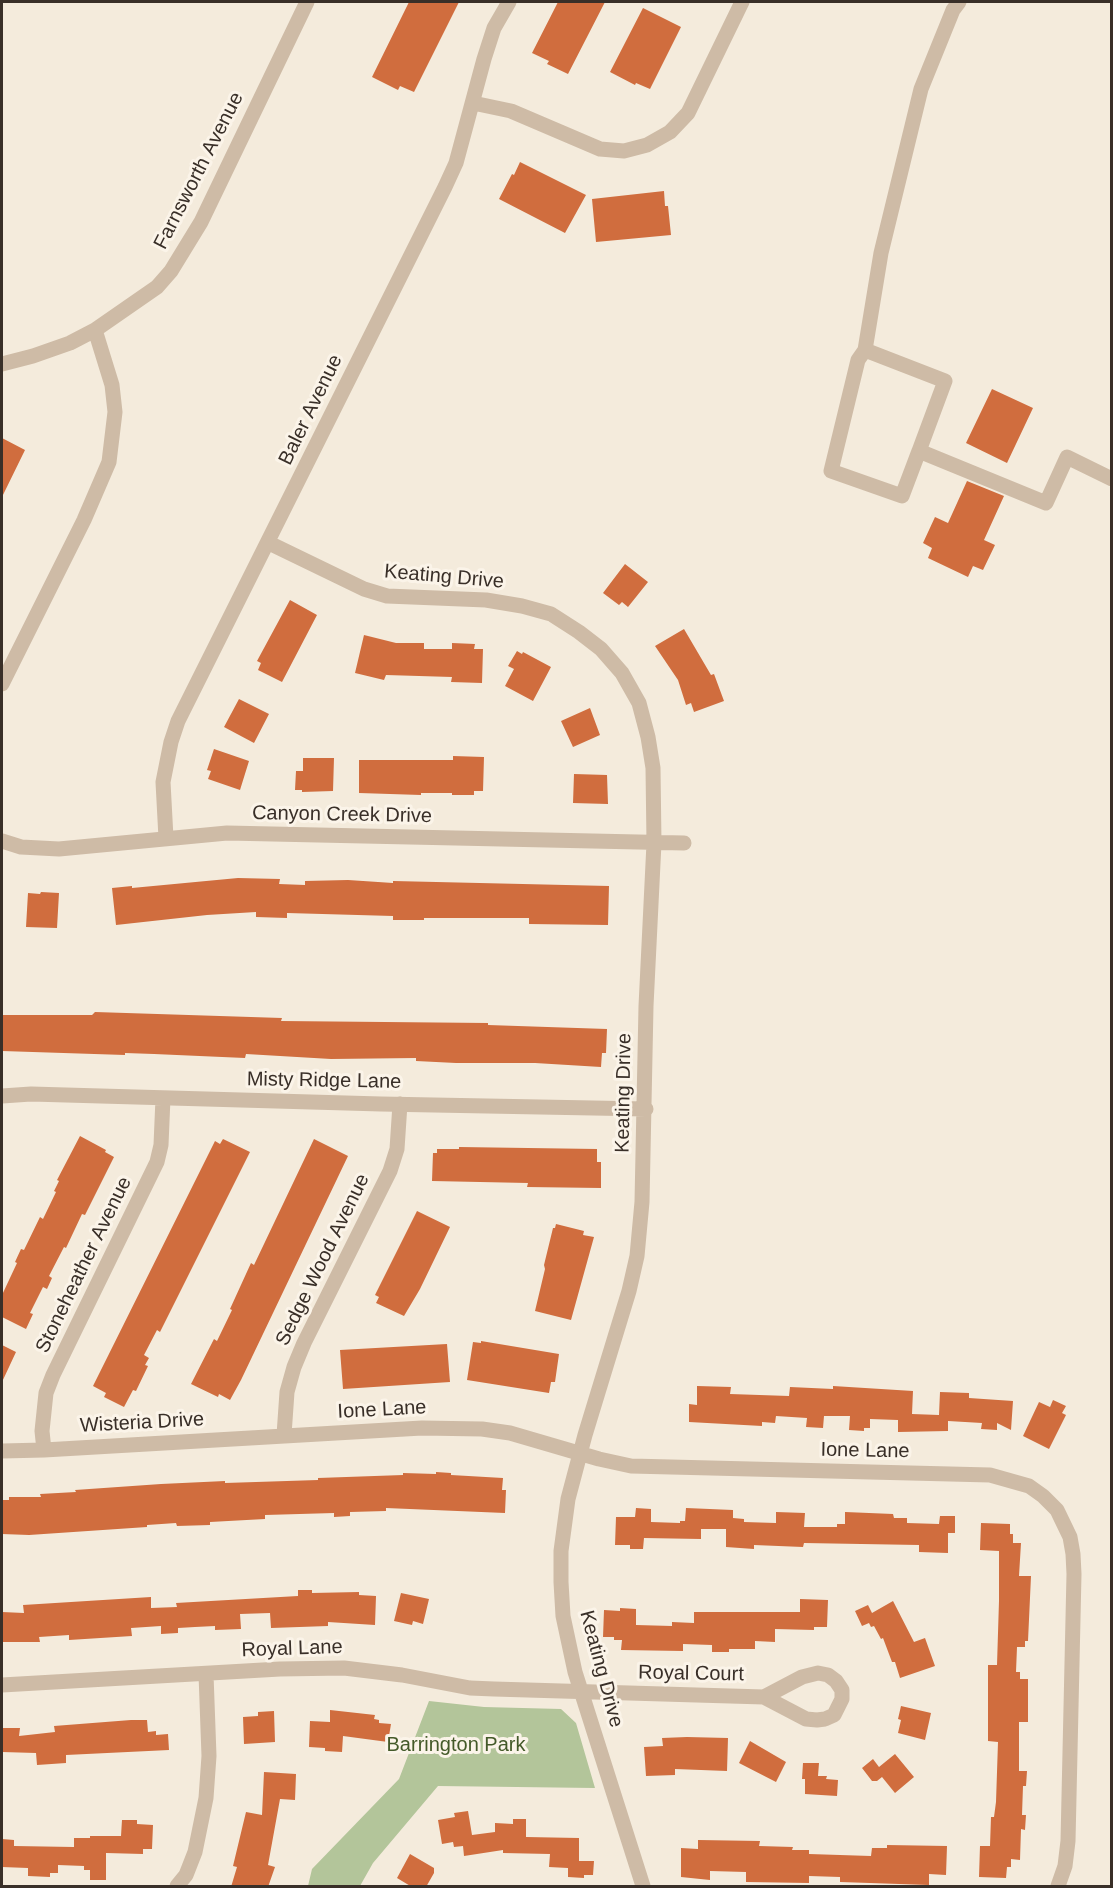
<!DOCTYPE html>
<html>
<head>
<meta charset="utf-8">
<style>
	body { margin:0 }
	#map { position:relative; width:1113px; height:1888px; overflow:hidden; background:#f4ebdc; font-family:Arial,sans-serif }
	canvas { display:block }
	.frame { position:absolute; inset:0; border:3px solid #392f28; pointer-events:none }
</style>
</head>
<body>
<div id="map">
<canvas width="1113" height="1888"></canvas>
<div class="frame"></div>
</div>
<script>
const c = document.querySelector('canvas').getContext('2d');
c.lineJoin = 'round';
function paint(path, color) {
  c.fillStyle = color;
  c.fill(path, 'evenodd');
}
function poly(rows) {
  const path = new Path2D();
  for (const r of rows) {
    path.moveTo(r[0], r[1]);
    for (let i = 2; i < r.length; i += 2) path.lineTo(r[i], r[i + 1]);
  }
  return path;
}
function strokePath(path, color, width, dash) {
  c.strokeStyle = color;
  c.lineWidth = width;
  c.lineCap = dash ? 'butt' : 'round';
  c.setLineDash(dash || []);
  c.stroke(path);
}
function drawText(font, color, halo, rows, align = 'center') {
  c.font = font + ' Arial,sans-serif';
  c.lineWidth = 6;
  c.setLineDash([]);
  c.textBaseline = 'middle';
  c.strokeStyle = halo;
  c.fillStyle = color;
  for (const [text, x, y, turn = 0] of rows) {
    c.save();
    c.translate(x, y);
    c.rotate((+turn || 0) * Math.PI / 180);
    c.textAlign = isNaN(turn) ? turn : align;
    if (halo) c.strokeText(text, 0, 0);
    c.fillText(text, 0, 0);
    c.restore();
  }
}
paint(poly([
	[429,1701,484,1707,561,1709,576,1723,595,1788,438,1786,373,1863,360,1886,308,1886,312,1869,399,1779]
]), '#b3c59a');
paint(poly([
	[409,2,459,2,414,92,400,86,398,90,372,77],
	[558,2,605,2,568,74,547,64,549,61,532,53],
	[643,8,681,27,650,89,636,83,635,85,610,72],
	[520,162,586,195,565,233,499,199,512,174,514,175],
	[664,191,665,206,668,206,671,235,596,242,592,199],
	[992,389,1033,408,1007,463,966,443],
	[2,438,25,450,2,497],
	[967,481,1004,496,984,540,995,545,983,570,973,566,968,577,928,558,932,548,923,543,935,517,948,523],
	[625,564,648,582,628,607,622,602,619,605,603,593],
	[290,600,317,615,282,682,258,670,261,663,257,661],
	[684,629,711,675,714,674,724,701,694,712,691,703,686,705,678,680,655,646],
	[364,635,396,643,424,643,424,649,452,649,452,643,475,644,474,649,483,649,482,683,451,682,452,677,386,675,384,680,355,673],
	[517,651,522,654,523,652,551,667,533,701,505,686,514,669,508,666],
	[239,699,269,714,254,743,224,727],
	[590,708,600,735,573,747,561,721],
	[214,749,249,761,240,790,208,779,211,771,207,770],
	[453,756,484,757,483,791,474,791,474,795,452,795,452,793,421,793,421,795,359,793,359,760,453,760],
	[303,758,334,758,333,791,302,792,302,790,295,790,296,771,303,771],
	[574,774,607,775,608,804,573,803],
	[238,878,280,879,279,884,305,885,305,881,348,880,393,883,393,881,609,886,608,925,529,924,529,918,424,918,424,920,393,920,393,916,287,913,287,918,256,917,256,912,207,915,116,925,112,888,132,886,132,888],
	[41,892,59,893,57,928,26,927,28,893,40,894],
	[95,1012,282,1018,281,1021,488,1023,488,1025,607,1029,606,1053,602,1053,601,1067,535,1063,456,1063,416,1061,416,1058,331,1059,246,1054,245,1058,154,1054,125,1053,125,1055,2,1051,2,1015,92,1015],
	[80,1136,106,1150,105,1152,114,1157,85,1215,82,1214,66,1248,64,1247,49,1276,52,1278,47,1289,43,1287,30,1313,33,1314,26,1329,2,1317,2,1295,17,1263,15,1262,21,1249,24,1250,40,1217,43,1219,56,1192,54,1191,59,1181,57,1180],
	[223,1139,250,1152,160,1332,157,1330,144,1355,149,1358,145,1365,148,1366,136,1391,133,1390,124,1407,104,1397,106,1393,93,1386,215,1141,220,1144],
	[314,1139,348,1156,241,1380,230,1400,219,1394,218,1397,191,1384,214,1339,217,1341,232,1310,230,1309,251,1263,254,1265],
	[459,1147,597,1149,597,1162,601,1162,601,1188,527,1187,528,1183,432,1181,433,1153,437,1153,437,1149,459,1149],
	[417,1211,450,1227,420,1289,404,1316,376,1303,379,1297,375,1295],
	[556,1224,584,1231,583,1235,594,1237,571,1320,535,1311,545,1269,544,1265,553,1228,555,1228],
	[481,1341,559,1354,555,1382,551,1382,549,1393,467,1380,473,1342,481,1343],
	[447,1344,450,1382,343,1389,340,1350],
	[2,1345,16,1352,2,1382],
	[697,1386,731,1387,730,1394,789,1396,790,1387,833,1389,833,1386,913,1391,912,1414,939,1415,940,1392,969,1393,969,1398,1013,1401,1011,1430,997,1423,997,1430,981,1429,982,1423,948,1421,948,1431,898,1432,898,1420,870,1419,870,1428,864,1428,864,1431,849,1430,850,1416,824,1416,823,1428,806,1427,807,1418,776,1416,775,1423,762,1422,762,1426,689,1422,689,1404,697,1405],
	[1053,1400,1066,1406,1062,1413,1066,1415,1049,1449,1023,1436,1039,1402,1050,1407],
	[436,1472,451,1473,451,1475,503,1478,502,1490,506,1490,505,1513,386,1508,386,1511,350,1512,350,1516,334,1517,334,1513,265,1515,265,1519,210,1522,210,1525,177,1526,176,1523,147,1525,147,1527,29,1535,2,1534,2,1500,9,1500,9,1497,41,1497,40,1494,76,1492,75,1490,161,1484,225,1481,225,1483,318,1480,318,1478,403,1475,403,1473,436,1474],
	[636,1508,651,1509,651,1522,680,1523,680,1521,685,1521,686,1508,733,1510,733,1518,744,1519,744,1522,776,1523,776,1512,805,1513,804,1527,837,1527,837,1524,845,1524,845,1512,893,1514,894,1518,907,1518,907,1523,939,1524,940,1516,955,1516,955,1533,948,1533,948,1553,919,1552,919,1545,804,1543,803,1547,754,1545,754,1549,726,1547,726,1529,701,1529,701,1539,644,1538,643,1549,630,1549,630,1545,615,1545,616,1517,635,1517],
	[981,1523,1010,1524,1010,1534,1013,1534,1013,1543,1021,1543,1019,1576,1031,1576,1028,1641,1025,1641,1025,1647,1017,1647,1016,1672,1020,1672,1020,1679,1028,1679,1028,1722,1019,1722,1019,1771,1027,1771,1026,1786,1023,1786,1022,1815,1026,1815,1025,1830,1021,1829,1020,1860,1011,1859,1011,1867,1007,1867,1006,1878,979,1877,980,1846,990,1846,991,1817,994,1817,996,1802,998,1742,988,1741,988,1665,997,1665,999,1601,999,1551,980,1550],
	[298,1590,312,1590,312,1593,359,1592,359,1595,376,1596,375,1625,328,1622,328,1626,271,1628,270,1613,240,1614,241,1629,215,1630,215,1626,195,1627,178,1628,178,1633,161,1634,161,1626,131,1628,132,1636,69,1640,69,1635,39,1637,40,1642,2,1642,2,1612,24,1613,23,1605,151,1597,151,1608,177,1607,176,1603,298,1596],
	[401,1593,429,1599,423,1624,413,1621,412,1625,394,1621],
	[800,1599,828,1600,827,1627,814,1627,814,1630,775,1629,775,1642,755,1641,755,1649,729,1649,729,1652,712,1652,712,1645,683,1644,683,1651,621,1650,622,1640,614,1640,614,1637,603,1637,604,1610,620,1611,620,1608,636,1609,636,1625,672,1626,672,1622,694,1623,694,1612,800,1612],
	[893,1601,914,1642,925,1638,935,1666,900,1678,895,1662,892,1662,883,1638,881,1639,874,1626,871,1627,869,1623,862,1626,855,1611,868,1605,872,1613],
	[901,1706,931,1713,925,1740,898,1733,901,1720,898,1719],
	[330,1710,375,1715,374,1719,379,1720,379,1723,391,1724,388,1742,343,1736,342,1752,325,1751,325,1748,309,1747,310,1721,330,1722],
	[274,1711,275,1742,244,1744,243,1717,258,1716,258,1712],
	[131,1720,147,1720,148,1732,156,1731,156,1735,168,1734,169,1750,66,1755,66,1763,37,1765,36,1753,2,1752,2,1728,20,1728,19,1736,55,1732,54,1726],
	[687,1737,728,1738,727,1771,675,1769,675,1775,646,1776,644,1747,663,1746,662,1738],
	[750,1741,786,1762,776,1782,739,1763],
	[895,1754,914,1777,895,1793,882,1777,877,1781,872,1781,862,1768,873,1759,879,1767],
	[803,1763,819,1763,818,1776,827,1776,826,1779,838,1780,837,1796,805,1794,805,1779,802,1779],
	[264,1772,296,1774,295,1800,280,1799,268,1865,275,1867,268,1887,231,1887,237,1867,233,1866,246,1812,262,1815],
	[468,1811,472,1835,495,1832,495,1823,513,1824,513,1819,526,1819,526,1837,579,1838,579,1861,594,1861,593,1875,584,1875,584,1878,568,1877,568,1868,549,1867,550,1854,503,1853,503,1850,464,1856,463,1846,454,1847,453,1842,442,1844,438,1820,455,1817,454,1813],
	[122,1820,137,1820,137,1824,153,1825,152,1849,143,1849,143,1854,106,1853,106,1880,90,1880,90,1870,84,1870,84,1866,58,1865,58,1873,50,1873,50,1877,28,1876,28,1868,2,1867,2,1839,14,1840,14,1846,74,1847,74,1838,90,1838,90,1836,121,1836],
	[698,1840,760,1841,759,1846,793,1847,792,1850,809,1850,809,1854,871,1856,872,1848,887,1848,887,1845,947,1846,946,1875,929,1874,929,1885,840,1882,840,1877,809,1876,809,1883,746,1882,746,1872,710,1871,710,1880,681,1877,681,1848,698,1849],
	[410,1854,434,1868,434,1873,426,1887,412,1887,397,1878]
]), '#d06d3e');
strokePath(poly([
	[959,2,953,10,921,89,881,253,865,350,945,381,919,451,1046,503,1067,457,1112,479],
	[473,103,511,111,600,149,624,151,647,145,670,132,688,113,742,2],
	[865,350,858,360,831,471,902,496,919,451],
	[2,364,33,356,70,343,95,330,157,287,171,271,201,222,307,2],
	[269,543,364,589,387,596,486,600,522,606,551,614,579,632,601,649,622,673,639,703,648,737,653,768,654,843,646,1006,642,1202,637,1256,629,1291,585,1435,568,1499,561,1551,561,1582,563,1616,575,1672,643,1886],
	[2,684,84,520,109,462,115,412,112,385,95,330],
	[166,838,163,782,171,742,178,721,445,187,456,163,484,59,494,28,509,2],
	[2,841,21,847,59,849,227,833,684,843],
	[2,1096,31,1094,381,1104,646,1109],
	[284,1435,287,1392,294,1367,304,1343,390,1171,397,1149,400,1104],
	[44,1450,42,1431,46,1393,53,1375,157,1162,161,1145,163,1098],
	[2,1451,44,1450,422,1428,482,1429,510,1433,599,1459,631,1466,990,1475,1029,1486,1043,1496,1057,1510,1070,1537,1073,1554,1074,1574,1068,1841,1065,1866,1058,1886],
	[2,1685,280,1669,344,1668,402,1675,470,1688,494,1689,764,1697,806,1719,817,1720,825,1719,834,1715,842,1699,842,1690,836,1681,828,1675,818,1673,802,1677,764,1697],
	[177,1886,186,1875,195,1852,206,1798,209,1756,206,1674]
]), '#cebba6', 15);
drawText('20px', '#392f28', '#fbf4e9', [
	["Farnsworth Avenue",199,171,-63],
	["Baler Avenue",311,410,-64],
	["Keating Drive",444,577,5],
	["Canyon Creek Drive",342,815,1],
	["Misty Ridge Lane",324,1081,1],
	["Keating Drive",624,1093,-89],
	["Sedge Wood Avenue",323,1260,-64],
	["Stoneheather Avenue",84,1265,-64],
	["Ione Lane",382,1410,-3],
	["Wisteria Drive",142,1423,-3],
	["Ione Lane",865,1451,1],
	["Royal Lane",292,1649,-2],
	["Keating Drive",601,1669,75],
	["Royal Court",691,1674,1]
]);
drawText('20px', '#445a29', '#fbf4e9', [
	["Barrington Park",456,1745]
]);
</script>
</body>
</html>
